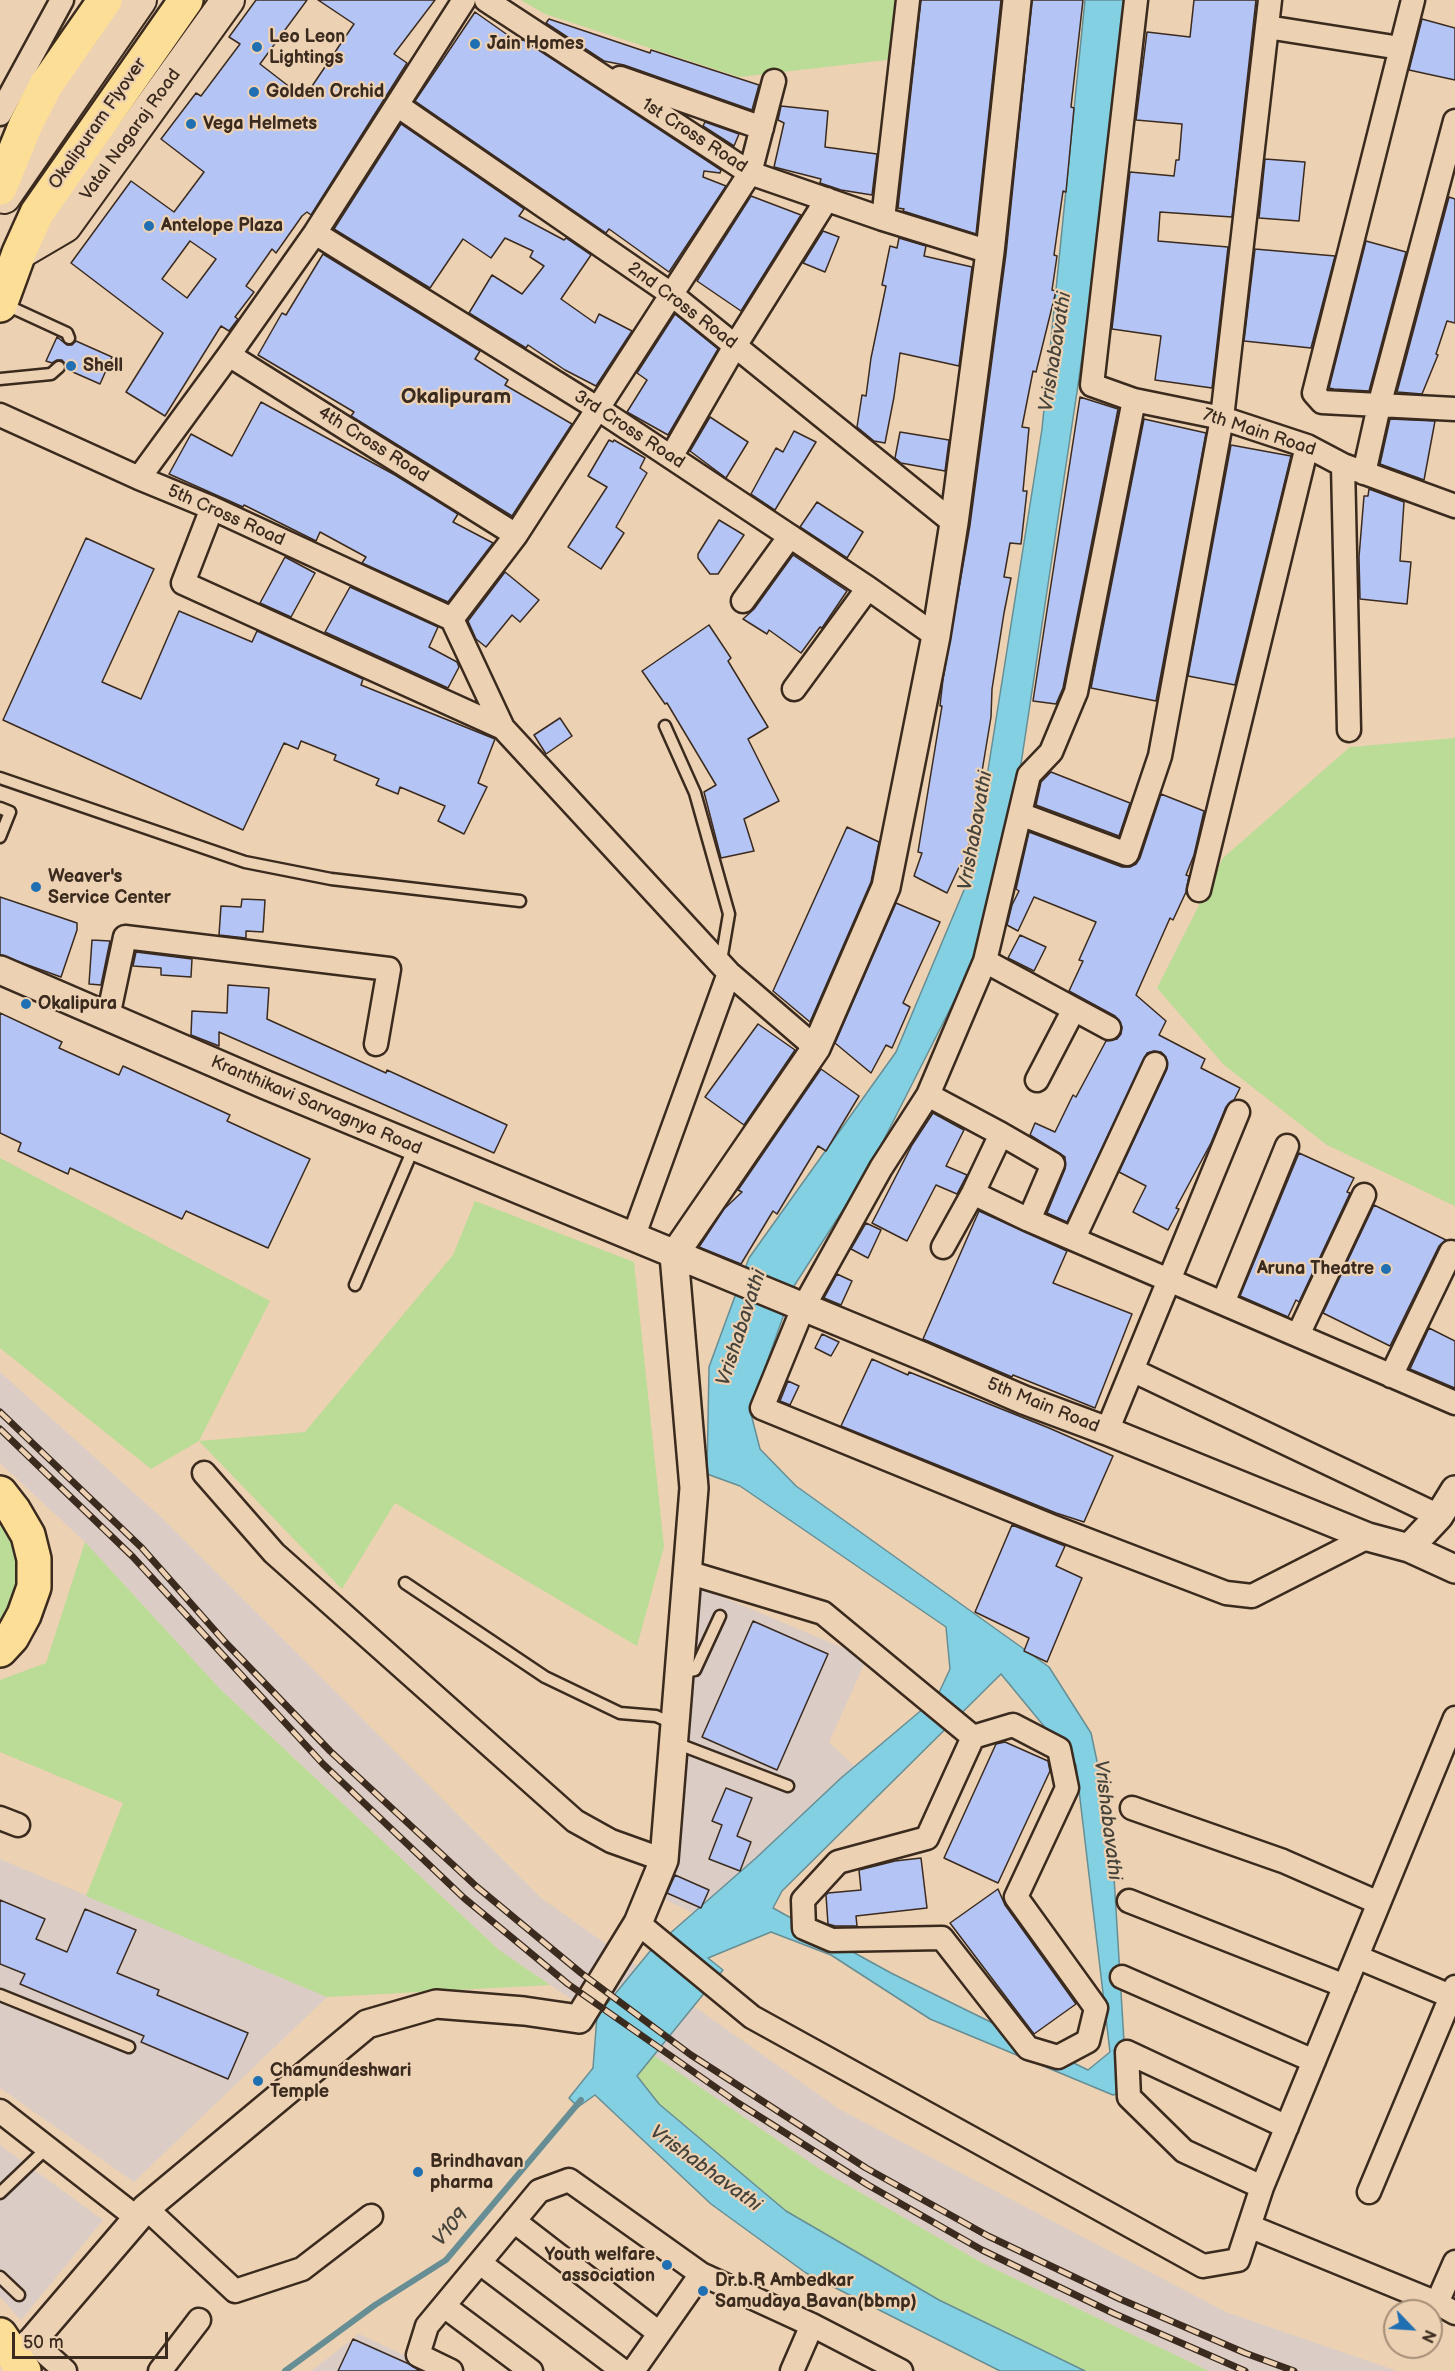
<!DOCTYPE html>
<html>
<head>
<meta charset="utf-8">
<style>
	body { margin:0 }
	#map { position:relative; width:1455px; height:2371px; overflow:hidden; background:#ecd1b3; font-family:"Balsamiq Sans",sans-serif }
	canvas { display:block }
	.north { position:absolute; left:1383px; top:2299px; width:60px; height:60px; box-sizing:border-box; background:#ecd1b3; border:2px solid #a58e77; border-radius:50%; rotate:115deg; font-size:16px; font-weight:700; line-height:24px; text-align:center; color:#3b2a1e }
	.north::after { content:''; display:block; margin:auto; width:21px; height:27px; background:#1f6fb2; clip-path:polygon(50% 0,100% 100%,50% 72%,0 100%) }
	.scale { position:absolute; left:12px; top:2332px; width:156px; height:27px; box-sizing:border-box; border:3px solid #3b2a1e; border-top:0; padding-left:8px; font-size:18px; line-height:21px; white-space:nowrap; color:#3b2a1e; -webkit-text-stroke:4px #ecd1b3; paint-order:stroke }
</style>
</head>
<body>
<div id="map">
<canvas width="1455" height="2371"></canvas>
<div class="north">N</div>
<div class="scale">50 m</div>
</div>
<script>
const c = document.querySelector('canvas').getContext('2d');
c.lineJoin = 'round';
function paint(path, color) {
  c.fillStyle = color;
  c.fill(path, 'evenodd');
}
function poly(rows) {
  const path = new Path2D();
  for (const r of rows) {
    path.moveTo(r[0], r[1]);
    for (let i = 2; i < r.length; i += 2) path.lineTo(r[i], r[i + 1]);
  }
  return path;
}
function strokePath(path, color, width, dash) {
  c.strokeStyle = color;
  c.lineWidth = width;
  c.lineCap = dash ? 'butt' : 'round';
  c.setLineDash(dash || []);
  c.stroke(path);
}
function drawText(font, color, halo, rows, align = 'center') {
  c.font = font + ' "Balsamiq Sans",sans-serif';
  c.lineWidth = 4.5;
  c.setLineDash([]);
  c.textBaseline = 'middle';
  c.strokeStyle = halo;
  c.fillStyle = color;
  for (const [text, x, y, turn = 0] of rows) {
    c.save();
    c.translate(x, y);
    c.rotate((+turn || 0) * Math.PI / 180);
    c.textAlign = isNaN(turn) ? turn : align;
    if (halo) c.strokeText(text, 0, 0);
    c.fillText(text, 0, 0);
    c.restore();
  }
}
paint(poly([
	[0,1372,162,1518,541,1898,839,2109,1226,2312,1397,2371,1209,2371,984,2264,821,2170,499,1950,219,1688,85,1542,0,1463],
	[694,1585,867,1658,829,1742,854,1766,756,1858,693,1913,658,1896],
	[0,1859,327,1997,134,2182,0,2088],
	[0,2145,103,2220,21,2320,0,2297],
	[359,2334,438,2371,311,2371]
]), '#dbcdc6');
paint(poly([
	[521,0,901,0,895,59,739,77,545,14],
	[1455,738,1455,1206,1327,1145,1224,1065,1157,988,1223,858,1350,747],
	[0,1158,270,1301,199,1441,305,1432,453,1255,475,1201,634,1262,664,1547,637,1646,395,1503,342,1589,199,1441,151,1469,0,1348],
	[0,1511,19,1554,19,1587,0,1628],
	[85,1542,219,1688,499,1950,550,1985,327,1997,86,1896,123,1803,0,1752,0,1680,46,1663],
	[653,2055,821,2170,984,2264,1209,2371,1085,2371,939,2300,786,2211,659,2104,637,2076]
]), '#badc96');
const water = poly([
	[1085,0,1131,0,1128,34,1078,385,1018,784,977,956,868,1171,794,1286,750,1410,760,1449,796,1486,1049,1667,1091,1733,1111,1827,1127,2091,1113,2095,930,2019,831,1955,771,1932,708,1958,723,1970,637,2076,659,2104,786,2211,939,2300,1085,2371,1000,2371,806,2273,711,2204,595,2095,578,2107,569,2098,593,2068,597,2016,651,1950,756,1858,841,1778,937,1697,950,1669,946,1627,740,1486,707,1474,709,1367,749,1258,896,1052,972,871,1042,429,1085,0],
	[1001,1674,1076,1765,1110,2052,1088,2070,891,1973,773,1908,782,1891,1001,1674]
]);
paint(water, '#83d0e2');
strokePath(water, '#668e94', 1.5);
strokePath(poly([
	[285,2371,375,2305,446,2260,581,2100]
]), '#668e94', 6);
const building = poly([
	[256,0,307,0,260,64,304,98,354,24,318,0,435,0,394,54,407,63,311,215,307,212,302,216,276,253,272,249,246,286,254,292,235,317,238,319,229,331,221,326,165,416,126,392,163,333,71,263,131,181,174,212,204,172,161,139,196,93,201,96,240,44,229,37,256,0],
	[190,241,216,259,187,298,162,279,190,241],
	[921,0,1001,0,976,234,903,211,904,209,898,208,921,0],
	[1032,0,1083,0,1071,107,1074,108,1066,192,1063,191,1054,255,1057,256,1052,290,1056,291,1036,372,1033,371,1022,427,1029,428,1023,491,1027,491,1021,544,1010,543,1004,577,1011,578,1004,613,992,689,991,717,971,838,963,866,960,865,947,893,914,876,922,853,918,852,942,706,940,706,943,679,970,525,1006,254,1032,0],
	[1194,0,1256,0,1232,217,1160,212,1158,241,1228,247,1212,388,1155,380,1161,336,1112,329,1130,172,1174,176,1176,160,1179,160,1182,124,1136,120,1147,32,1190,37,1194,0],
	[475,12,519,43,522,39,721,170,720,173,704,171,703,177,726,186,669,272,609,229,606,233,415,101,475,12],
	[549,19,650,53,651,50,759,85,752,110,624,65,604,61,546,23,549,19],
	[1422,19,1455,28,1455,80,1409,70,1422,19],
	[781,106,828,111,825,147,877,154,872,195,841,190,820,183,821,179,774,167,784,123,778,120,781,106],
	[705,122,739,134,734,146,703,126,705,122],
	[401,124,524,209,519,216,564,240,566,238,591,255,561,299,595,323,599,314,632,331,596,386,565,370,528,345,526,348,469,313,492,275,522,294,544,266,530,257,533,251,505,238,491,258,463,239,430,288,334,229,401,124],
	[1265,159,1305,162,1299,221,1259,218,1265,159],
	[751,196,801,215,741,311,697,281,751,196],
	[1449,197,1455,199,1455,323,1447,321,1436,354,1438,355,1422,394,1397,392,1449,197],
	[823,231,839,237,825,272,803,263,823,231],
	[899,238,926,246,924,256,972,267,959,366,900,353,894,397,885,443,874,441,857,427,862,395,866,396,871,358,886,286,882,285,890,246,897,248,899,238],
	[1366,241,1406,252,1369,391,1334,389,1329,388,1366,241],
	[1255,249,1335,256,1311,348,1244,341,1255,249],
	[323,254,480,351,475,359,508,380,505,385,572,424,512,516,351,416,354,412,258,355,282,313,286,315,323,254],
	[675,314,718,349,668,435,627,412,647,380,637,373,675,314],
	[57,337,67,345,72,345,76,341,112,357,100,384,66,369,66,365,62,360,57,360,52,363,46,361,57,337],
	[1080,397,1118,409,1063,688,1056,704,1033,701,1080,397],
	[261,402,395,475,458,514,453,522,493,543,448,602,362,563,366,557,320,532,316,541,244,505,243,507,169,474,191,434,232,456,261,402],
	[710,417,748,442,726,478,690,451,710,417],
	[1144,419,1206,433,1156,701,1091,688,1144,419],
	[1390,419,1435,421,1424,480,1380,464,1390,419],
	[794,431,816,442,775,510,751,494,776,448,783,452,794,431],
	[900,432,949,440,945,471,901,463,895,458,900,432],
	[609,440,613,442,614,440,645,458,640,468,647,473,616,527,624,533,601,569,568,547,607,487,588,476,609,440],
	[1231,445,1291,456,1235,685,1188,676,1231,445],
	[1369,489,1404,502,1400,561,1411,562,1407,604,1360,599,1359,557,1364,496,1368,496,1369,489],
	[817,502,863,532,847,558,800,527,817,502],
	[719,520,744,535,718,574,710,574,698,558,698,554,719,520],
	[86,538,154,569,102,682,141,699,179,611,252,642,257,631,363,679,361,685,495,739,478,783,487,787,464,834,438,821,445,806,400,787,398,794,376,785,379,779,334,760,336,755,301,741,298,749,284,743,243,830,3,720,86,538],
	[793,555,847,591,822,628,820,627,801,653,769,630,767,634,743,619,754,609,793,555],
	[285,557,315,573,291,617,260,603,285,557],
	[505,572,539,600,520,622,512,615,486,647,476,639,468,621,505,572],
	[350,587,438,627,429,647,457,662,459,667,448,688,325,632,350,587],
	[709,625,731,658,728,661,768,727,748,739,779,801,744,819,754,851,721,858,704,792,716,785,667,703,665,704,642,671,709,625],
	[560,718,572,736,546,754,534,735,560,718],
	[1051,772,1130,803,1119,836,1036,805,1041,782,1051,772],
	[1161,794,1204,811,1194,855,1186,875,1189,876,1186,892,1173,920,1170,918,1136,995,1166,1021,1159,1035,1205,1059,1201,1068,1240,1088,1234,1100,1226,1107,1211,1143,1176,1208,1179,1209,1168,1230,1133,1212,1146,1186,1119,1172,1167,1069,1166,1057,1161,1052,1154,1051,1147,1053,1067,1222,1047,1213,1065,1169,1065,1157,1030,1135,1035,1123,1055,1132,1073,1095,1076,1097,1106,1041,1117,1039,1121,1034,1122,1027,1115,1016,1069,991,1083,961,1079,960,1096,922,1034,897,1018,931,1007,925,1012,905,1019,891,1016,889,1029,832,1122,867,1130,867,1136,864,1140,858,1161,794],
	[847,827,879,842,871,882,810,1022,773,991,847,827],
	[0,897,77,923,77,930,61,977,0,955,0,897],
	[242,899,265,900,263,932,246,931,246,938,219,935,221,906,241,907,242,899],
	[896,903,940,922,903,1003,910,1007,892,1048,886,1045,871,1073,835,1043,896,903],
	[1020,935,1046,947,1034,971,1008,958,1020,935],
	[92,940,110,941,101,985,89,984,92,940],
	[136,952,192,959,191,977,161,975,161,968,133,966,136,952],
	[228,985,269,988,267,1019,386,1073,387,1070,507,1125,494,1153,219,1032,219,1046,191,1035,192,1011,227,1013,228,985],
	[0,1013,62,1042,59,1048,119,1075,123,1066,230,1115,227,1121,310,1159,268,1248,186,1211,182,1219,70,1168,68,1174,18,1151,21,1143,0,1133,0,1013],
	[758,1024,795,1050,744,1125,705,1097,758,1024],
	[821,1069,859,1096,826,1151,818,1146,777,1214,773,1211,741,1264,699,1247,724,1209,742,1192,738,1190,821,1069],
	[933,1113,964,1130,946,1166,967,1175,957,1194,936,1185,907,1241,872,1223,912,1145,933,1113],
	[1299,1153,1354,1178,1347,1192,1350,1193,1299,1302,1296,1300,1288,1317,1240,1296,1299,1153],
	[1374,1205,1446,1240,1439,1246,1390,1346,1323,1313,1374,1205],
	[979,1211,1067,1251,1053,1283,1132,1314,1095,1408,1013,1375,1012,1377,923,1339,979,1211],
	[866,1223,881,1230,868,1258,851,1249,866,1223],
	[837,1274,852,1281,841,1305,824,1298,837,1274],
	[1429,1328,1455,1341,1455,1388,1410,1369,1429,1328],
	[822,1334,839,1342,831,1356,815,1348,822,1334],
	[872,1359,908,1375,909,1372,1049,1428,1113,1456,1084,1522,1056,1513,841,1426,872,1359],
	[788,1381,799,1386,790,1405,780,1401,788,1381],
	[1012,1525,1065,1546,1056,1566,1082,1578,1047,1662,1024,1651,1029,1638,975,1612,1012,1525],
	[753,1621,828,1654,777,1770,702,1737,753,1621],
	[1005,1742,1048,1761,1050,1771,998,1883,944,1858,996,1744,1005,1742],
	[726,1788,752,1798,737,1836,751,1842,740,1871,709,1859,722,1825,712,1821,726,1788],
	[921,1858,927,1908,856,1916,857,1926,835,1926,828,1924,826,1895,828,1893,861,1890,859,1870,895,1861,921,1858],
	[675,1875,709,1890,701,1908,667,1893,675,1875],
	[998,1889,1005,1905,1076,2004,1034,2034,950,1923,998,1889],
	[0,1900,45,1919,36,1939,67,1952,85,1909,136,1930,117,1973,159,1990,157,1995,248,2033,228,2079,141,2042,144,2036,20,1984,25,1974,0,1964,0,1900],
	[353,2339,409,2364,420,2371,338,2371,353,2339]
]);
paint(building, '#b4c4f4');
strokePath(building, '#3b2a1e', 1.5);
const service = poly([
	[4,304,67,333,69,338],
	[0,379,51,374,59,367],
	[665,726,695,793,729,914,722,955,717,960],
	[0,778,245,862,331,879,520,901],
	[0,808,10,812,0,837],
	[355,1285,414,1147],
	[405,1583,545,1677,620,1713,656,1716,674,1724],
	[679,1673,695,1670,720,1616],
	[673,1742,788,1786],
	[0,1995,129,2047],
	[0,2193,47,2148],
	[0,2277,19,2295]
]);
const minor = poly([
	[486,0,750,173,883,219,990,252],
	[1136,0,1092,385,1134,400,1222,418,1307,446,1343,465,1455,506],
	[1413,0,1314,393,1322,402,1455,409],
	[1267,27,1400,48],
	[620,78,762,128],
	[397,105,671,294,954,523],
	[0,114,62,0],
	[883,219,908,0],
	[315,233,597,408,868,588,936,636],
	[229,355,516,535],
	[1134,400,1076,692,1051,752,1029,775,985,961,928,1095,881,1168,803,1308,762,1408,1051,1526,1226,1593,1252,1596,1368,1537],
	[0,415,139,478,212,508,452,619],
	[671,457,735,346,827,199],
	[1343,465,1349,730],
	[1364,473,1379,406,1455,121],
	[139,478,229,355,315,233,464,0],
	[212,508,183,583,503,728],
	[743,601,790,536],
	[452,619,516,535,750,173,774,81],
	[452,619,503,728,729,973,816,1048],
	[794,689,868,588],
	[1020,814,1127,854,1160,756,1222,418,1270,0],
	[1199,890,1307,446],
	[985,961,1109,1028],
	[108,1017,125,937,389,969,376,1044],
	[1037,1080,1074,1009],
	[928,1095,1001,1134,973,1193,943,1247],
	[1001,1134,1053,1164,1029,1220],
	[973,1193,1029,1220,1455,1403],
	[633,1238,729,973],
	[1074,1238,1155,1064],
	[1223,1303,1287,1146],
	[1298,1335,1364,1195],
	[1132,1370,1439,1516],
	[1391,1376,1451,1252],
	[1107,1431,1238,1112],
	[204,1473,274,1553,575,1821,611,1841,664,1860],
	[687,1572,823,1613,973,1737,927,1838,838,1862,803,1900,804,1928,832,1940,942,1938,1028,2048,1058,2057,1088,2041,1096,2008,1016,1897,1067,1788,1059,1749,1013,1725,973,1737],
	[1132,1808,1283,1861,1379,1903],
	[0,1818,18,1825],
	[1129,1901,1345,1986],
	[638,1923,752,2017,1203,2266,1238,2260,1262,2187,1455,1718],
	[1357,1957,1455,1998],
	[1122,1977,1314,2061],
	[0,2111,137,2218],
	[1262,2187,1184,2151,1129,2097,1127,2052,1287,2127],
	[1369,2192,1455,1987],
	[146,2208,235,2291,302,2269,371,2216],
	[514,2221,659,2333],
	[1249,2226,1437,2303,1455,2313],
	[480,2263,623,2371],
	[1437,2303,1455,2262],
	[444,2306,531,2371],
	[32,2341,65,2371],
	[160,2371,199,2320],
	[451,2371,418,2355,427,2326,539,2191,569,2180,701,2274,812,2325,901,2371],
	[633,2371,701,2274],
	[792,2371,812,2325]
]);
const tertiary = poly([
	[0,970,266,1085,922,1356,1024,1400,1107,1431,1368,1537,1409,1548,1455,1569],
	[1409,1548,1439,1516,1455,1490],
	[0,2368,32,2341,146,2208,367,2024,436,2004,524,2011,579,2019,638,1923,664,1860,694,1488,674,1255,816,1048,886,887,936,636,954,523,990,252,1017,0]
]);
const secondary = poly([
	[4,197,140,0],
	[19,253,65,226,228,0]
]);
const primary = poly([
	[0,188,26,124,46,85,105,0],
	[0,305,19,253,37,213,186,0],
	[0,1493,14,1511,28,1535,34,1559,34,1587,24,1615,12,1637,0,1650],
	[0,2335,24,2371]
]);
strokePath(service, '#3b2a1e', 15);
strokePath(minor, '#3b2a1e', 27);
strokePath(tertiary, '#3b2a1e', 32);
strokePath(secondary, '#3b2a1e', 36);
strokePath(primary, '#3b2a1e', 38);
strokePath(service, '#ecd1b3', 10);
strokePath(minor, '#ecd1b3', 22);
strokePath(tertiary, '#ecd1b3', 27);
strokePath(secondary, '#ecd1b3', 32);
strokePath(primary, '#fdde96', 33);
const rail = poly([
	[0,1412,142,1548,225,1642,330,1751,477,1887,581,1973,691,2055,866,2168,988,2236,1120,2299,1245,2353,1294,2371],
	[0,1429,133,1557,323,1764,464,1898,568,1984,738,2103,868,2185,982,2250,1115,2314,1245,2371]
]);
strokePath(rail, '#3b2a1e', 7);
strokePath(rail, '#ecd1b3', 4.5, [14]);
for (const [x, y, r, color] of [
	[475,44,6,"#1f6fb2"],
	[257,47,6,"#1f6fb2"],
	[254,92,6,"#1f6fb2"],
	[191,124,6,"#1f6fb2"],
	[149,226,6,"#1f6fb2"],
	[71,366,6,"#1f6fb2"],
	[36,887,6,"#1f6fb2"],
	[26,1004,6,"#1f6fb2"],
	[1386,1269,6,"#1f6fb2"],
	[258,2081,6,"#1f6fb2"],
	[418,2172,6,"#1f6fb2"],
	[667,2265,6,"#1f6fb2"],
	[703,2291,6,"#1f6fb2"]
]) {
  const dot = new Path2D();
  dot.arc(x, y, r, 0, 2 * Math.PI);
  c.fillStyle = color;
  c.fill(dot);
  strokePath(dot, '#ecd1b3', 2);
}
drawText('bold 18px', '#3b2a1e', '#ecd1b3', [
	["Leo Leon",269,37],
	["Lightings",269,58],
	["Jain Homes",487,44],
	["Golden Orchid",266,92],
	["Vega Helmets",203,124],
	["Antelope Plaza",161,226],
	["Shell",83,366],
	["Weaver's",48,877],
	["Service Center",48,898],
	["Okalipura",38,1004],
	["Aruna Theatre",1374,1269,"right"],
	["Chamundeshwari",270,2071],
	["Temple",270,2092],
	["Brindhavan",430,2162],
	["pharma",430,2183],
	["Youth welfare",655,2255,"right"],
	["association",655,2276,"right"],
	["Dr.b R Ambedkar",715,2281],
	["Samudaya Bavan(bbmp)",715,2302]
], 'left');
drawText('18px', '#3b2a1e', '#ecd1b3', [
	["Okalipuram Flyover",98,124,-55],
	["Vatal Nagaraj Road",131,135,-54],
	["1st Cross Road",694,136,33],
	["2nd Cross Road",682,306,37],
	["3rd Cross Road",629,430,33],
	["7th Main Road",1259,433,18],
	["4th Cross Road",373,445,32],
	["5th Cross Road",226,516,24],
	["Kranthikavi Sarvagnya Road",316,1106,23],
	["5th Main Road",1043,1406,22]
]);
drawText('italic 20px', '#46433b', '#ecd1b3', [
	["Vrishabavathi",1056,352,-81],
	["Vrishabavathi",976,831,-80],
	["Vrishabavathi",742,1328,-72],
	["Vrishabavathi",1107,1820,83],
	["Vrishabhavathi",705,2169,36],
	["V109",451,2228,-49]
]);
drawText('bold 21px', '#3b2a1e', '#ecd1b3', [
	["Okalipuram",456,398]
]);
</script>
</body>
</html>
